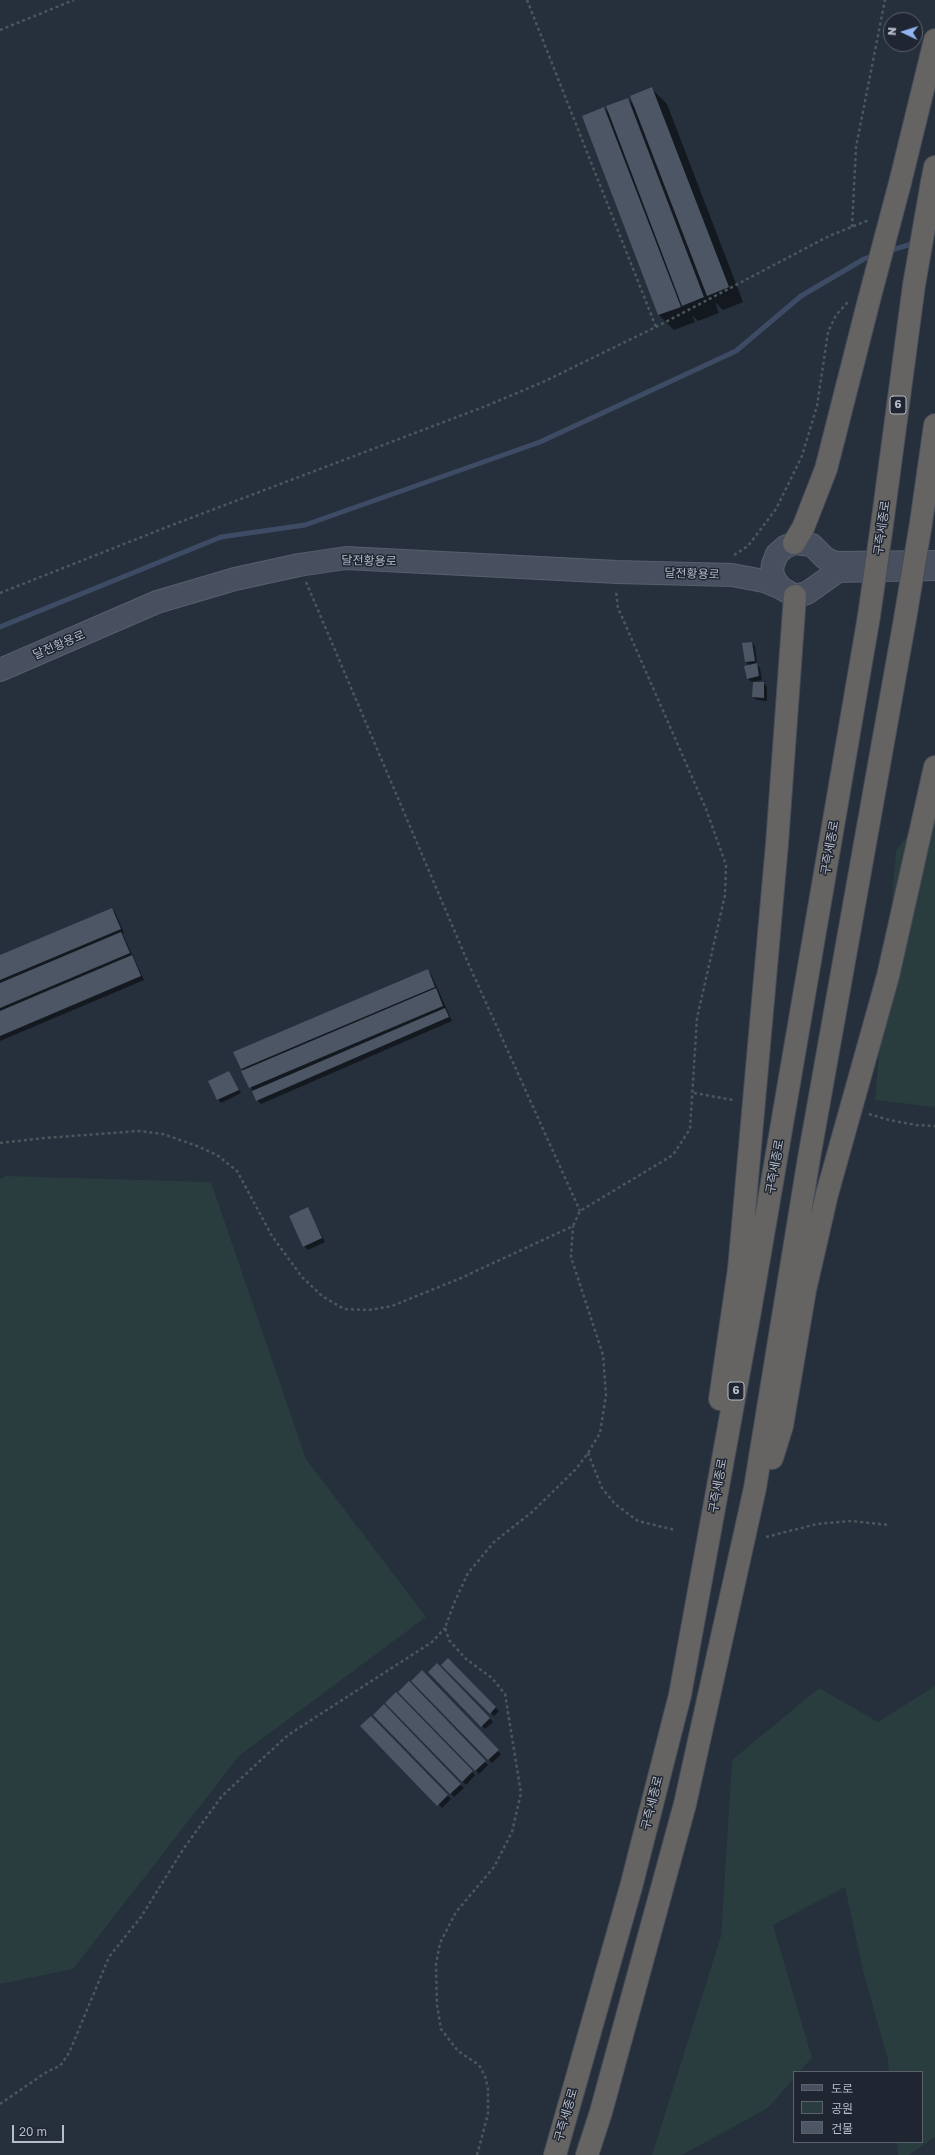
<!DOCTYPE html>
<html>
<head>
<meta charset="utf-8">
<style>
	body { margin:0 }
	#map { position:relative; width:935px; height:2155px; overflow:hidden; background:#262f3c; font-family:"Golos Text","Noto Sans KR",sans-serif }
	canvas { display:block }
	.legend { position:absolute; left:793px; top:2071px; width:130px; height:72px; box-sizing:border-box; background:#1f2632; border:1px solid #5b626e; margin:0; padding:5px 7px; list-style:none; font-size:12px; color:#b6bcc8 }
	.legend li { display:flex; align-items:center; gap:8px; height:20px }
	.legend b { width:20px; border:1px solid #5b626e }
	.north { position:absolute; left:883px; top:12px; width:40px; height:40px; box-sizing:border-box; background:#1f2632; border:1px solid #5b626e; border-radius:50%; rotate:274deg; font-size:11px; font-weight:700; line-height:16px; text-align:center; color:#b6bcc8 }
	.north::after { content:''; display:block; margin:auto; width:14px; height:18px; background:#92b4f0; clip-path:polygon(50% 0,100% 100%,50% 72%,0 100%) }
	.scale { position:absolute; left:12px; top:2125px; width:52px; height:18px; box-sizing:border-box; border:2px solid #b6bcc8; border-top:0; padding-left:5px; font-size:12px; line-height:14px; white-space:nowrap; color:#b6bcc8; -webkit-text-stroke:3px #1f2632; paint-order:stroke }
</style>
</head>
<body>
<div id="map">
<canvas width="935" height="2155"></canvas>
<ul class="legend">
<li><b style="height:5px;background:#48505f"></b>도로</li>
<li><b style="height:11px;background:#293c3e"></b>공원</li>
<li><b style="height:11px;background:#4c5665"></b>건물</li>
</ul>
<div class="north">N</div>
<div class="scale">20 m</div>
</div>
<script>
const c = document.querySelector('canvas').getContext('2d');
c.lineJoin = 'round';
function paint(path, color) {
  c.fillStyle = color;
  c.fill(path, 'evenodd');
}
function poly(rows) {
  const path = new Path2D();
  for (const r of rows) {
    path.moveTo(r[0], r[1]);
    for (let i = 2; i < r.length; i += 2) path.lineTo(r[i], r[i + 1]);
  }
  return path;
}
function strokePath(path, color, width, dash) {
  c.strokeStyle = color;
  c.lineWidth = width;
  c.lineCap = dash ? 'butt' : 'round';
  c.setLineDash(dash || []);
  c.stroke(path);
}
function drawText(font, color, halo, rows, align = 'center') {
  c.font = font + ' "Golos Text","Noto Sans KR",sans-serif';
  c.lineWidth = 3;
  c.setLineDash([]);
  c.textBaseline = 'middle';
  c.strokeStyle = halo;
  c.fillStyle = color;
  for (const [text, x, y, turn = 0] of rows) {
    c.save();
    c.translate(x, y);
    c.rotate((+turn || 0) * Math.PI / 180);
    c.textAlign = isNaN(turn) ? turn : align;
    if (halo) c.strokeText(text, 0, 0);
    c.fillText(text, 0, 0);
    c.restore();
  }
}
paint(poly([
	[935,799,935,1107,875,1100,896,851],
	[6,1176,211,1182,306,1459,426,1617,239,1756,73,1969,0,1984,0,1179],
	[935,1686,935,2137,909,2155,898,2155,897,2142,922,2142,922,2072,889,2072,888,2060,863,1971,845,1887,773,1925,812,2058,799,2072,794,2072,794,2078,768,2108,682,2155,652,2155,721,1936,732,1760,819,1688,878,1722]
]), '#293c3e');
paint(poly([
	[652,89,667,104,743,302,723,310,715,302,719,313,698,321,692,315,695,322,674,330,659,315,583,116,604,108,610,114,628,99,635,107],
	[752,643,755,646,757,665,760,668,762,680,752,682,748,679,750,666,746,662,743,644],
	[764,683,767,687,767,701,757,700,753,697],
	[112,909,115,912,124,933,122,933,144,980,0,1041,0,956],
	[427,970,431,974,452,1021,261,1104,257,1100,242,1069],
	[229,1072,241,1093,221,1103,218,1099],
	[308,1209,325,1242,308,1250,304,1246],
	[448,1660,499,1711,494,1716,443,1665],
	[437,1664,493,1722,485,1729,429,1672],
	[422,1672,501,1754,492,1763,412,1681],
	[409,1682,488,1765,479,1774,399,1692],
	[396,1693,475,1775,466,1785,386,1703],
	[384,1705,464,1788,454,1797,375,1715],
	[371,1717,451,1799,442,1808,362,1726]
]), '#0007');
strokePath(poly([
	[888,251,915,243],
	[0,627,221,537,305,525,540,442,736,351,801,296,864,259,875,255]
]), '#3d4c64', 5);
paint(poly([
	[652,87,729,287,707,296,630,96],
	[628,98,704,297,682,306,606,106],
	[604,107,681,307,658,315,582,116],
	[752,642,755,661,745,662,742,643],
	[757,663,759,676,747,679,744,666],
	[753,682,764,682,764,698,752,697],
	[112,908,121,929,0,980,0,955],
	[121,932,130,953,0,1008,0,983],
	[132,955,141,976,0,1036,0,1011],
	[428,969,435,987,241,1069,233,1052],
	[436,988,443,1006,249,1088,241,1071],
	[445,1008,449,1017,256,1101,252,1091],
	[229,1071,239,1090,217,1100,208,1081],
	[308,1207,322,1238,303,1247,289,1216],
	[448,1658,496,1707,490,1714,441,1665],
	[437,1663,490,1718,481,1727,428,1672],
	[422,1670,499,1750,488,1760,411,1681],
	[409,1681,486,1761,475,1771,398,1692],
	[396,1692,473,1771,462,1782,385,1703],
	[384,1704,461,1784,450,1794,373,1715],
	[371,1716,448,1795,437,1806,360,1726]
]), '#4c5665');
const secondary = poly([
	[935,562,835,563,825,558,812,545,794,543,785,547,777,554,773,564,772,572,775,580,781,588,795,596,807,593,838,571,935,569],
	[0,670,157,602,235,579,299,565,346,558,617,572,732,575,764,581,781,588]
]);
const trunk = poly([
	[932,182,935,167],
	[900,183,935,40],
	[921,523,935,425],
	[882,525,914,285],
	[794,543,803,528,826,469,869,300],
	[720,1399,739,1269,777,844,795,596],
	[772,1458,782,1426,805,1290,827,1194,888,976,935,767],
	[555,2155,631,1887,680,1695,750,1311,869,616],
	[587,2155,601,2112,685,1804,755,1488,809,1158,905,619]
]);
strokePath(secondary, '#585f6b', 24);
strokePath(trunk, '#454c58', 24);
strokePath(poly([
	[527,0,656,327],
	[0,30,74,0],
	[852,227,856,147,885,0],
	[734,555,748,546,776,509,802,456,817,406,828,332,836,315,848,302],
	[306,582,469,965,580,1211],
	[0,593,167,527,486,406,543,382,656,327,829,236,869,220],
	[694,1093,733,1100],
	[869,1114,889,1120,916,1125,935,1126],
	[0,1143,45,1138,139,1131,163,1134,197,1146,217,1155,237,1171,272,1236,302,1277,322,1296,344,1309,369,1310,392,1306,461,1278,573,1226,580,1211,673,1155,690,1129,697,1018,725,895,726,865,706,809,618,608,616,591],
	[588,1453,602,1488,615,1504,638,1521,675,1530],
	[766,1537,817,1524,851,1521,889,1525],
	[0,2104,48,2071,60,2066,69,2053,109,1957,141,1917,184,1848,222,1796,288,1735,432,1642,445,1628],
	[477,2155,488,2114,488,2089,485,2076,479,2065,458,2051,441,2029,437,2005,436,1964,440,1943,456,1912,494,1867,512,1832,521,1793,505,1694,492,1678,466,1659,449,1640,445,1628,455,1601,468,1573,494,1542,532,1512,576,1469,588,1453,600,1433,606,1395,603,1355,571,1257,573,1226]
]), '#48595c', 2.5, [3, 3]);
strokePath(secondary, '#48505f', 22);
strokePath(trunk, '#656462', 22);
const trunkBridge = poly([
	[914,285,932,182],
	[869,300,900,183],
	[869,616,882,525],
	[905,619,921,523]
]);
strokePath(trunkBridge, '#454c58', 24, []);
strokePath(trunkBridge, '#656462', 22);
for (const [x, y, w] of [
	[898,405,16],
	[736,1391,16]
]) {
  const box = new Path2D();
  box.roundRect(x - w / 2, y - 9, w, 18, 3);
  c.fillStyle = '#1f2632';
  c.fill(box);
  strokePath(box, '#b6bcc8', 1);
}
drawText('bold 11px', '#b6bcc8', null, [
	["6",898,405],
	["6",736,1391]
]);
drawText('12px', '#b6bcc8', '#1f2632', [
	["구즉세종로",882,528,-82],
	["달전황용로",369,561,1],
	["달전황용로",692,574,2],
	["달전황용로",59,645,-23],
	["구즉세종로",830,848,-80],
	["구즉세종로",775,1167,-80],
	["구즉세종로",718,1486,-80],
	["구즉세종로",652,1803,-76],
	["구즉세종로",566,2115,-74]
]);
</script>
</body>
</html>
